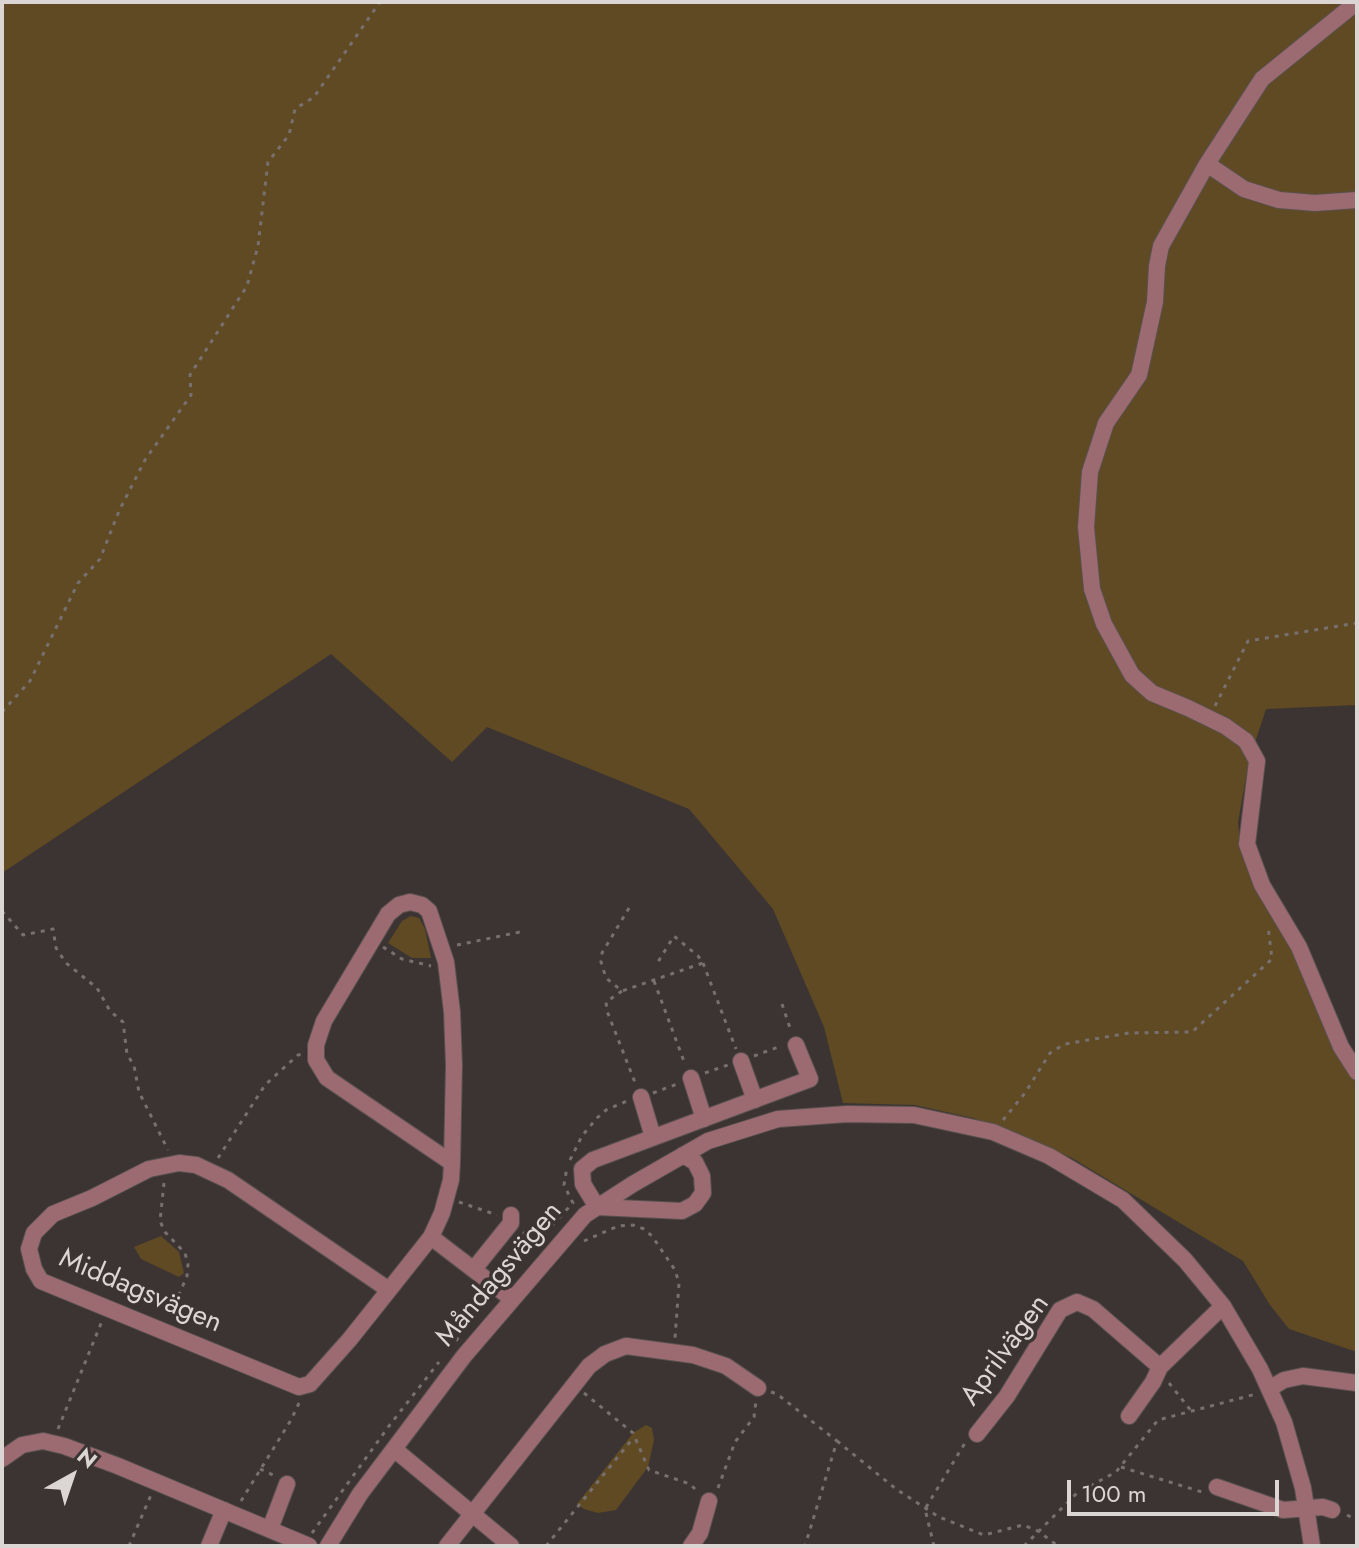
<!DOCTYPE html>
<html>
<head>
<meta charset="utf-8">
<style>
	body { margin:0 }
	#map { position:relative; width:1359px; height:1548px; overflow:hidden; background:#3c3432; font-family:Jost,sans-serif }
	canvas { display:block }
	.frame { position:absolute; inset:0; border:4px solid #dbd5d4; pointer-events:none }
	.north { position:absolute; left:32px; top:1436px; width:80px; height:80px; -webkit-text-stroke:6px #3c3432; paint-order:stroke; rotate:40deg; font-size:22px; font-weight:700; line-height:32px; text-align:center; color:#dbd5d4 }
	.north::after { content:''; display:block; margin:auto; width:28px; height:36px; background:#dbd5d4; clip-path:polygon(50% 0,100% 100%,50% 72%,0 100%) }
	.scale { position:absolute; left:1067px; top:1480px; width:212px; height:36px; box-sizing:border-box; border:4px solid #dbd5d4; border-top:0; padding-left:10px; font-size:24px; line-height:28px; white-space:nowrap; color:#dbd5d4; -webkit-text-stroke:6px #3c3432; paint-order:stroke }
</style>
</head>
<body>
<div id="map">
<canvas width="1359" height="1548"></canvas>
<div class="frame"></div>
<div class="north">N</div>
<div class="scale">100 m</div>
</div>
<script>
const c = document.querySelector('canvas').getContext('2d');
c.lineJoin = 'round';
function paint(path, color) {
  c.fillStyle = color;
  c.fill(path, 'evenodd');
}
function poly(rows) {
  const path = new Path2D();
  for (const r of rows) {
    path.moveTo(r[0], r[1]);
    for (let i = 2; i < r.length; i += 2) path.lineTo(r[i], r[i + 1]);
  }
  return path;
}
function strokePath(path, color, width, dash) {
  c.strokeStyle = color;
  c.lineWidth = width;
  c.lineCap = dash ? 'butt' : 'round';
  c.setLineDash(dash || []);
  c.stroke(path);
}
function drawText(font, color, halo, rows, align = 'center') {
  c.font = font + ' Jost,sans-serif';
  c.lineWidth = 7;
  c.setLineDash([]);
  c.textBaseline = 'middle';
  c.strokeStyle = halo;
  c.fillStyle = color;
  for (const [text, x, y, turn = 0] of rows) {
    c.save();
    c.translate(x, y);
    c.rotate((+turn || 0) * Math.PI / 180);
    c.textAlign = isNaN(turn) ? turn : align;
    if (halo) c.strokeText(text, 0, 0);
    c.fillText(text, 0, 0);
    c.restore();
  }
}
paint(poly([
	[2,2,1357,2,1357,705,1266,709,1249,761,1238,822,1240,845,1255,888,1291,950,1340,1061,1357,1084,1357,1352,1289,1329,1270,1305,1243,1261,1072,1158,1032,1140,973,1118,915,1105,843,1103,824,1027,773,909,689,809,487,727,452,762,331,654,2,873],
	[411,916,419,918,425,929,431,958,412,958,388,943,402,921],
	[161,1236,179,1252,184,1273,179,1277,141,1259,134,1247],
	[646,1425,652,1428,654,1440,648,1467,616,1510,598,1513,584,1509,577,1504,633,1433]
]), '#5f4a23');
const minor = poly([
	[1357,2,1262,79,1207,164,1161,246,1157,266,1155,302,1139,375,1106,423,1090,472,1086,527,1092,589,1104,624,1132,675,1152,693,1188,708,1225,726,1246,741,1257,761,1247,844,1262,885,1299,947,1341,1047,1357,1072],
	[1207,164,1244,189,1279,200,1315,203,1357,200],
	[741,1061,755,1100],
	[691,1078,704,1119],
	[641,1097,653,1137],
	[683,1155,695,1162,702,1176,703,1193,695,1204,682,1211,597,1207,583,1184,582,1169,593,1160,810,1079,796,1045],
	[452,1163,454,1065,452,1012,446,962,429,911,422,905,410,902,399,905,388,914,324,1021,316,1045,316,1060,327,1078,452,1163,451,1180,442,1213,431,1237,512,1299],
	[474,1269,511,1223,511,1215],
	[389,1290,228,1180,196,1165,179,1163,149,1169,92,1198,53,1214,34,1233,29,1249,34,1269,41,1281,299,1387,310,1384,350,1339,389,1290,431,1237],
	[1269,1389,1284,1380,1303,1376,1357,1383],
	[1129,1416,1153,1382,1160,1367],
	[977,1434,1007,1396,1060,1310,1077,1302,1093,1309,1160,1367,1223,1306],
	[394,1449,511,1546],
	[2,1459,22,1445,43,1441,64,1446,118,1466,309,1546],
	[1217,1487,1283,1510,1323,1507,1332,1510],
	[270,1529,287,1484],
	[209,1546,224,1510],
	[328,1546,360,1494,464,1356,585,1215,633,1184,708,1141,778,1119,847,1114,914,1115,993,1132,1049,1156,1123,1200,1185,1260,1223,1306,1260,1369,1284,1422,1303,1488,1312,1546],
	[447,1546,589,1366,605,1354,626,1346,693,1355,726,1366,758,1388],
	[691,1546,700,1533,709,1501]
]);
strokePath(minor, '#59514f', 18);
strokePath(poly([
	[1215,706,1248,641,1357,623],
	[2,712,30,681,78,583,100,559,119,511,145,460,191,395,190,375,247,286,258,246,268,162,289,135,295,109,314,97,380,2],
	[629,908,602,953,601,962,606,978,622,991,703,963,698,956,674,936,656,965],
	[2,911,23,935,53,929,56,948,66,963,97,988,110,1011,123,1022,127,1054,134,1066,139,1092,168,1150],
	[457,945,520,932],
	[383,947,402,959,431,966],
	[703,963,736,1049],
	[654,981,685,1064],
	[622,991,606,1002,607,1011,636,1085],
	[782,1004,791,1031],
	[754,1056,781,1046],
	[705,1073,728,1065],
	[653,1093,680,1083],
	[1003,1120,1025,1093,1050,1053,1065,1044,1129,1033,1192,1032,1272,959,1268,926],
	[218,1158,265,1085,298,1055,303,1054],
	[570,1160,582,1136,597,1118,606,1110,627,1101],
	[164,1183,160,1221,165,1232,185,1253,188,1264,187,1276,169,1318],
	[459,1202,497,1215],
	[523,1232,536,1243],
	[584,1241,618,1226,633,1225,644,1229,652,1236,675,1270,679,1283,675,1338],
	[504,1276,573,1203,564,1185,567,1167],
	[456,1341,486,1298],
	[1169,1383,1192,1412],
	[771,1392,777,1394,837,1441,805,1546],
	[584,1393,633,1433,649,1470,690,1484,697,1491],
	[58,1429,102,1321],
	[837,1441,896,1489,939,1517,984,1535,1023,1525,1038,1531,1058,1546],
	[1121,1467,1202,1492],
	[260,1469,275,1476],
	[718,1488,735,1442,754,1417,756,1401],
	[241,1501,291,1420,300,1401],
	[1347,1515,1357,1520],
	[312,1533,389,1426,439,1362],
	[129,1546,151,1495],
	[546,1546,634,1437],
	[934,1546,925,1509,965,1443],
	[1024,1546,1077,1493,1116,1472,1158,1420,1256,1394]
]), '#78706f', 3, [4, 6]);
strokePath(minor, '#9c6b71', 16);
drawText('28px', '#dbd5d4', '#3c3432', [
	["Måndagsvägen",500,1275,-50],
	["Middagsvägen",140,1292,23],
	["Aprilvägen",1006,1351,-54]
]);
</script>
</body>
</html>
